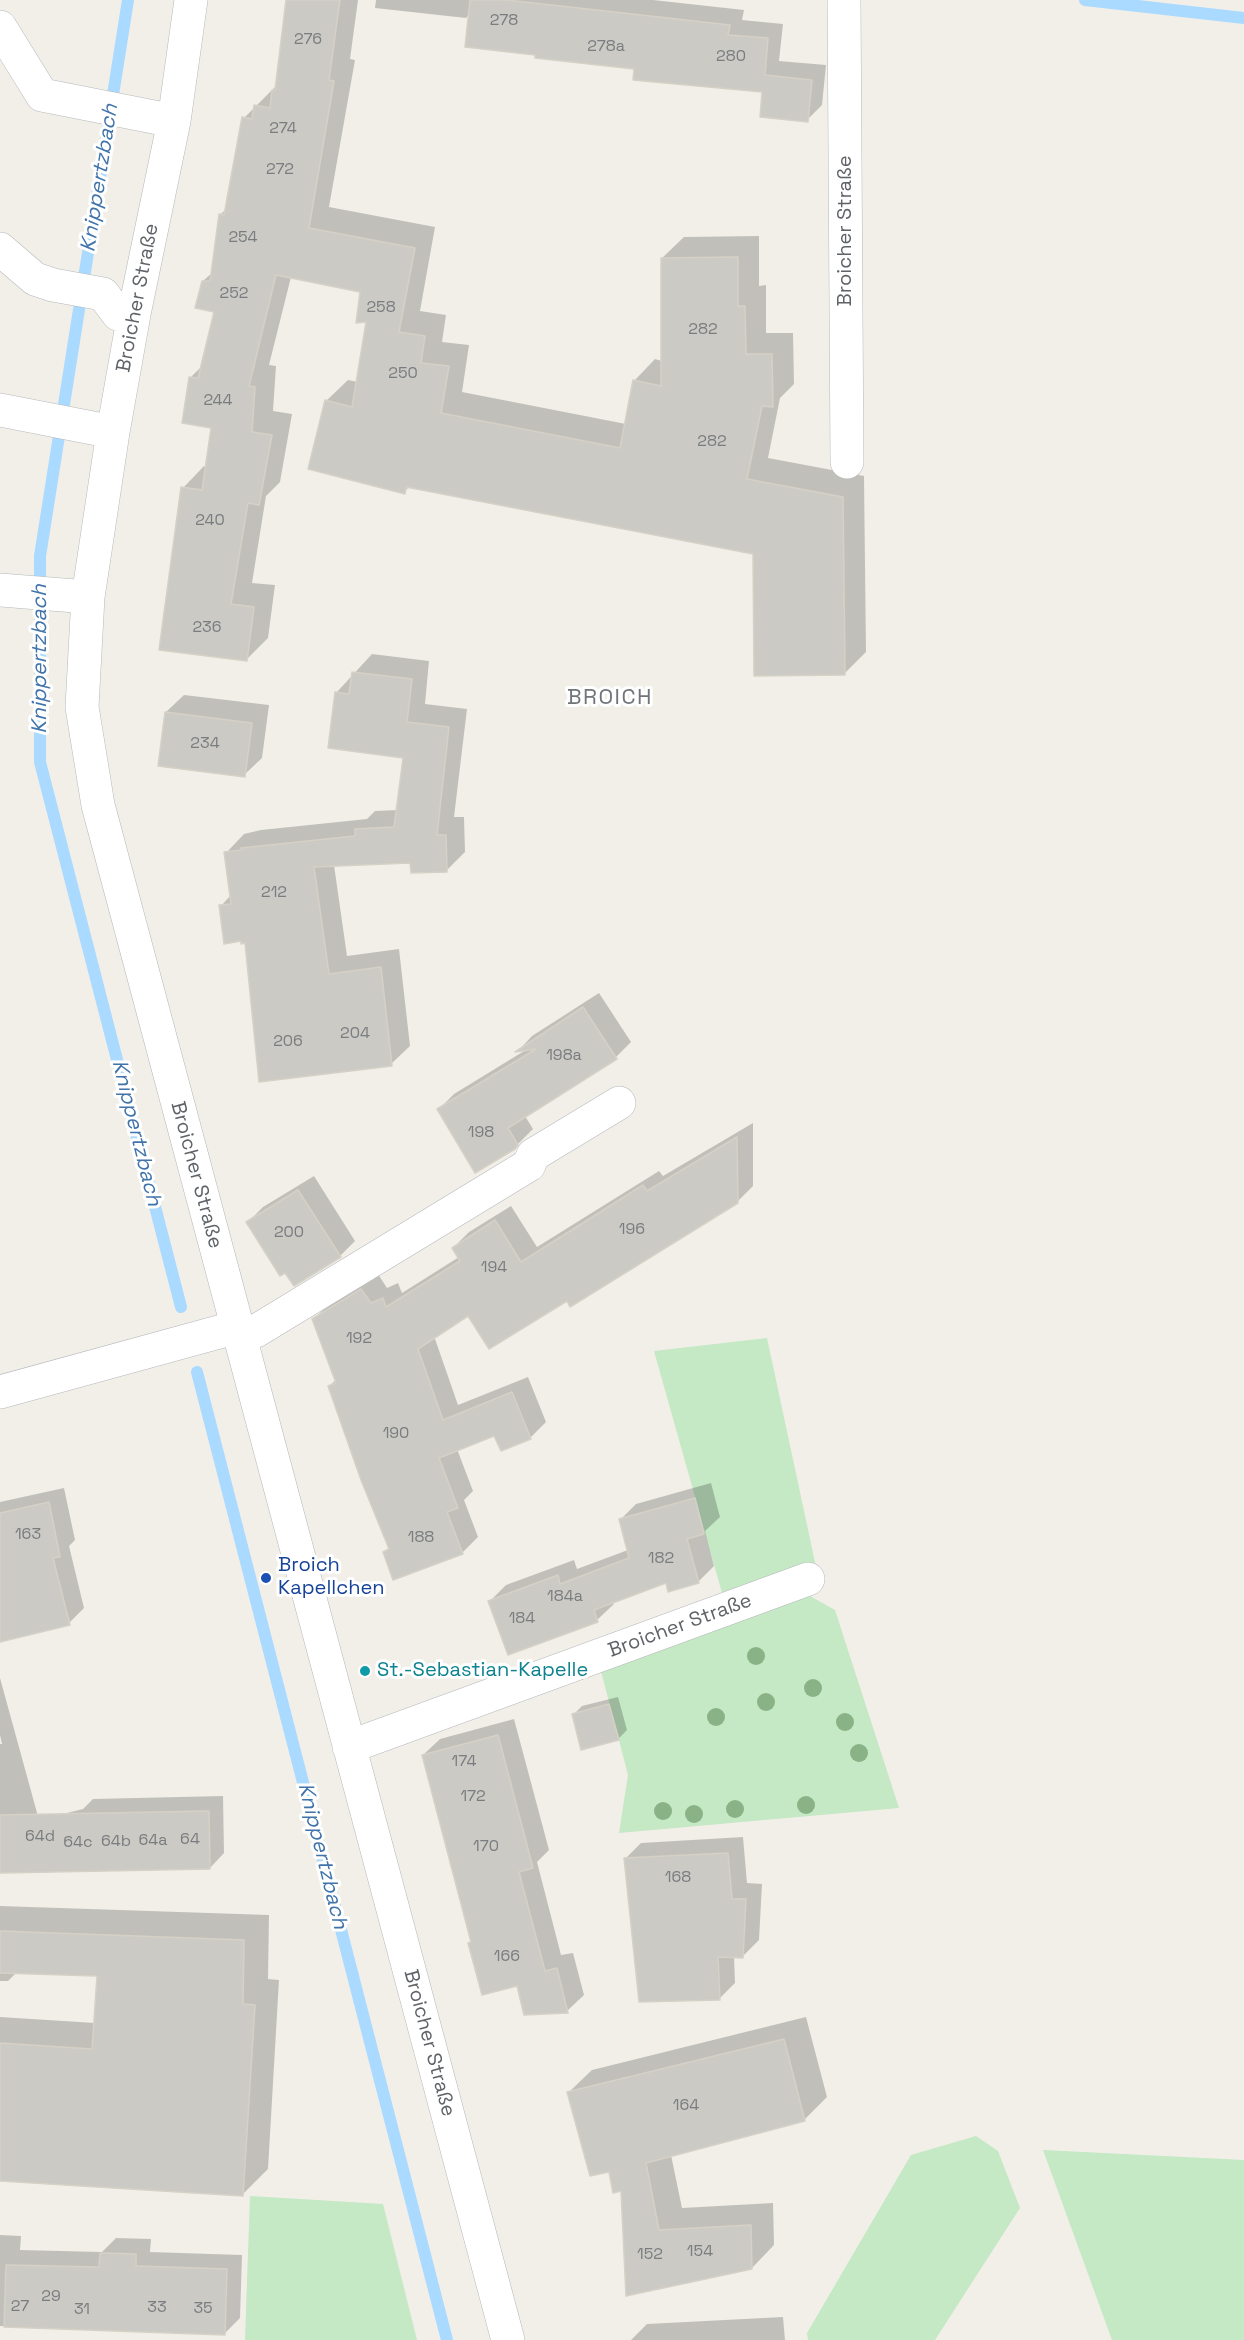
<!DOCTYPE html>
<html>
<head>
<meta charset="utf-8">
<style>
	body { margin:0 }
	canvas { display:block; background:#f1efe8 }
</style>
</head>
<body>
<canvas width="1244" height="2340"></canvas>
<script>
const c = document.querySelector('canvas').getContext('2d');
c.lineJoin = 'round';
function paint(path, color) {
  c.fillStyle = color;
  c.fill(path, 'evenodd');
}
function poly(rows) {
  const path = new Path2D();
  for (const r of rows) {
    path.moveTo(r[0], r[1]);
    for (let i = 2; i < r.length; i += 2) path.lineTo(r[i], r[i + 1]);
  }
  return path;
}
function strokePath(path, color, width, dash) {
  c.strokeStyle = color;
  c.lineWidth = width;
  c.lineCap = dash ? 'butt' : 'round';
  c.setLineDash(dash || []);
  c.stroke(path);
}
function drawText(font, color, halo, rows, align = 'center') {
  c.font = font + ' "Space Grotesk",sans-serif';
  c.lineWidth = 6;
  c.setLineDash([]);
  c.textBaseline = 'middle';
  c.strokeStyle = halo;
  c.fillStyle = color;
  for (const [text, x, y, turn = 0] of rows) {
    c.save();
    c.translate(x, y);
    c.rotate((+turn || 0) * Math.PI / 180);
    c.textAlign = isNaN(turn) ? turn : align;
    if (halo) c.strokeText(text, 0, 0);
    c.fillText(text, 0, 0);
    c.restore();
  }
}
paint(poly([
	[767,1338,816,1567,722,1593,654,1351],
	[808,1595,835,1610,899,1808,619,1833,628,1775,601,1671],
	[976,2136,998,2151,1020,2208,935,2340,808,2340,807,2333,911,2155],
	[1043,2150,1244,2160,1244,2340,1112,2340],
	[250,2196,383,2204,417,2340,245,2340]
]), '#c5e8c5');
paint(poly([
	[288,0,358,0,350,59,355,60,329,207,435,227,420,311,446,315,442,342,469,345,462,392,626,424,634,381,655,359,662,361,662,258,684,237,759,236,759,286,766,285,766,333,793,333,794,384,780,398,768,458,864,476,866,652,844,674,755,553,410,486,404,492,326,401,348,380,358,382,367,320,362,291,291,277,269,365,276,366,273,411,292,414,280,482,266,496,252,583,275,585,268,638,247,659,183,488,204,466,207,467,213,427,191,377,203,365,216,311,203,281,213,272,220,215,227,208,244,118,277,85],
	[376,0,653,0,744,10,742,20,783,24,779,61,826,65,822,105,807,120,763,91,636,67,537,54,470,14,466,18,375,8],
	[372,654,429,661,425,704,467,709,454,817,464,817,465,852,447,870,412,862,334,865,347,956,399,949,410,1046,391,1064,246,941,221,906,231,895,226,853,244,834,261,830,367,819,375,811,398,810,404,757,336,693],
	[184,695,269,705,262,758,244,775,166,712],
	[599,993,631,1042,616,1057,525,1116,533,1129,514,1148,439,1109,454,1094,529,1048,519,1050,532,1036],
	[753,1123,753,1186,737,1202,567,1299,468,1313,434,1336,458,1405,528,1377,546,1422,531,1437,502,1449,495,1434,457,1449,473,1491,464,1500,478,1537,462,1553,385,1552,390,1548,329,1386,336,1380,314,1319,330,1303,378,1274,387,1288,398,1283,402,1293,459,1257,453,1248,469,1232,511,1206,537,1247,659,1171,663,1176],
	[314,1176,355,1241,340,1256,248,1222,263,1207],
	[711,1483,720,1517,705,1531,714,1566,698,1582,667,1581,613,1601,614,1604,597,1620,509,1653,490,1601,506,1585,574,1560,577,1569,628,1550,620,1520,636,1504],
	[64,1488,75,1540,69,1546,84,1608,69,1623,0,1568,0,1502],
	[0,1678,39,1820,83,1809,93,1799,223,1796,224,1853,210,1868,0,1872,0,1744,2,1744,0,1735],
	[618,1697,627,1730,618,1739,573,1715,582,1706],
	[514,1719,549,1850,537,1862,561,1955,573,1953,584,1995,567,2011,519,1984,470,1943,472,1941,423,1755,440,1739],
	[743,1837,747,1883,762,1884,759,1940,743,1956,734,1956,735,1983,719,1999,625,1859,641,1843],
	[0,1906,269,1915,268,1979,279,1980,268,2169,243,2194,0,2179,0,2017,95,2023,98,1975,17,1972,8,1981,0,1981],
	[806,2017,827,2097,804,2120,671,2155,682,2208,773,2203,774,2245,752,2268,628,2294,623,2189,610,2170,569,2092,592,2070],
	[0,2235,21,2236,20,2250,102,2252,116,2238,151,2239,150,2252,242,2255,240,2318,225,2333,0,2326],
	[783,2317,785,2340,631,2340,647,2324]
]), '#0003');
strokePath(poly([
	[128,0,40,556,40,762,181,1307],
	[1085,0,1244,18],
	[197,1372,447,2340]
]), '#aadaff', 12);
const building = poly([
	[286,0,340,0,329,80,334,81,309,228,415,248,399,332,425,336,421,363,449,366,441,413,620,448,633,380,661,386,661,258,738,257,738,306,745,306,746,354,772,354,773,407,762,406,747,479,843,497,845,675,754,676,753,554,406,487,405,494,308,469,325,400,352,407,366,322,356,323,360,292,276,275,249,386,255,387,252,432,272,435,259,505,248,503,231,604,254,607,247,661,159,650,181,487,202,490,211,428,182,423,189,377,198,378,214,312,195,308,202,281,210,281,219,214,224,215,242,117,252,119,254,105,270,108,272,90,275,90,286,0],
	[470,0,507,0,730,25,728,35,768,38,765,75,812,80,808,122,760,117,762,92,633,80,634,69,535,58,535,55,465,47,470,0],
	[352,672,412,679,407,722,449,727,437,835,446,835,447,872,411,873,410,863,314,867,329,974,381,967,392,1066,259,1082,245,943,241,944,241,941,224,944,219,905,231,904,224,852,242,850,241,848,355,836,355,829,394,827,403,758,328,748,335,692,349,694,352,672],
	[165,712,252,723,245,777,158,766,165,712],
	[583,1007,617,1059,508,1128,518,1145,515,1149,475,1173,437,1109,536,1049,515,1052,583,1007],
	[737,1137,738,1203,570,1307,567,1301,489,1349,468,1316,418,1349,443,1420,512,1392,531,1439,501,1451,494,1436,439,1458,458,1508,447,1512,463,1554,393,1580,383,1552,389,1549,361,1480,328,1386,336,1383,312,1319,361,1289,371,1303,383,1298,386,1307,460,1261,452,1248,495,1220,521,1262,643,1185,647,1191,737,1137],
	[298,1190,341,1257,294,1286,285,1273,280,1276,246,1222,298,1190],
	[695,1498,704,1534,687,1539,699,1583,668,1592,666,1583,594,1610,598,1622,508,1655,488,1601,558,1575,560,1584,629,1558,619,1519,695,1498],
	[49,1502,60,1557,53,1558,70,1625,0,1642,0,1513,49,1502],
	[609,1704,619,1740,581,1750,572,1714,609,1704],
	[498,1735,533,1868,519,1872,545,1971,557,1968,568,2013,524,2015,517,1986,482,1995,468,1943,471,1942,422,1755,498,1735],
	[209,1811,210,1869,0,1873,0,1815,209,1811],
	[728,1853,732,1899,746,1899,743,1958,718,1957,720,2000,639,2002,624,1858,728,1853],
	[0,1931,244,1940,243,2004,255,2005,243,2196,0,2181,0,2043,92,2049,97,1976,0,1973,0,1931],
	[784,2039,805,2121,646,2163,659,2230,751,2225,752,2269,626,2296,621,2191,613,2193,609,2172,590,2176,567,2092,784,2039],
	[100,2253,136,2254,136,2266,227,2269,225,2335,4,2327,6,2265,99,2267,100,2253]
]);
paint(building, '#cccac5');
strokePath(building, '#d6d1c6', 1.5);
const minor = poly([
	[191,0,174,121,134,314,113,432,88,597,82,707,98,805,508,2340],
	[844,0,847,462],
	[0,27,42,95,174,121],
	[0,249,35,279,53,285,103,294,118,314,134,314],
	[0,410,113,432],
	[0,590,88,597],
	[239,1335,256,1331,529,1165,533,1155,619,1103],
	[0,1392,237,1327],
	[349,1747,808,1579]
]);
strokePath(minor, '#b5b8bc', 34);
strokePath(minor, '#fff', 33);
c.fillStyle = '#89b387';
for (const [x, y] of [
	[756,1656],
	[813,1688],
	[766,1702],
	[716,1717],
	[845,1722],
	[859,1753],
	[806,1805],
	[735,1809],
	[663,1811],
	[694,1814]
]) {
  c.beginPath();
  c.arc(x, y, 9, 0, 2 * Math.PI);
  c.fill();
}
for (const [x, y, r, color] of [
	[266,1578,6,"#1a4fb4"],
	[365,1671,6,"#0f9aa8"]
]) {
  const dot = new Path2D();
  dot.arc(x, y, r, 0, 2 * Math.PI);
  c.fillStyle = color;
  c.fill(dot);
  strokePath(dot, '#fff', 2);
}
drawText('16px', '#7a7d7f', null, [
	["278",504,21],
	["276",308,40],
	["278a",606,47],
	["280",731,57],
	["274",283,129],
	["272",280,170],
	["254",243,238],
	["252",234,294],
	["258",381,308],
	["282",703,330],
	["250",403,374],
	["244",218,401],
	["282",712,442],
	["240",210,521],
	["236",207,628],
	["234",205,744],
	["212",274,893],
	["204",355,1034],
	["206",288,1042],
	["198a",564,1056],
	["198",481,1133],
	["196",632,1230],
	["200",289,1233],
	["194",494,1268],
	["192",359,1339],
	["190",396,1434],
	["163",28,1535],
	["188",421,1538],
	["182",661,1559],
	["184a",565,1597],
	["184",522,1619],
	["174",464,1762],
	["172",473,1797],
	["64d",40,1837],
	["64",190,1840],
	["64a",153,1841],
	["64b",116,1842],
	["64c",78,1843],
	["170",486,1847],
	["168",678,1878],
	["166",507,1957],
	["164",686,2106],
	["154",700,2252],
	["152",650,2255],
	["29",51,2297],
	["27",20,2307],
	["33",157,2308],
	["35",203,2309],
	["31",82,2310]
]);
drawText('20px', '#5f6368', '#fff', [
	["Broicher Straße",846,231,-90],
	["Broicher Straße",138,298,-79],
	["Broicher Straße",196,1175,75],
	["Broicher Straße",680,1626,-20],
	["Broicher Straße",429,2043,75]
]);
drawText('20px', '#164399', '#fff', [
	["Broich",278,1566],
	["Kapellchen",278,1589]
], 'left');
drawText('20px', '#0d838f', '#fff', [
	["St.-Sebastian-Kapelle",377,1671]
], 'left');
drawText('italic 21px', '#4174aa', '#fff', [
	["Knippertzbach",100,178,-81],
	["Knippertzbach",40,659,-90],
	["Knippertzbach",136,1133,76],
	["Knippertzbach",322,1856,76]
]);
c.letterSpacing = '1.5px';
drawText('22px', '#70757a', '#fff', [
	["BROICH",610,698]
]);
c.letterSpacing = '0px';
</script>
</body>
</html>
